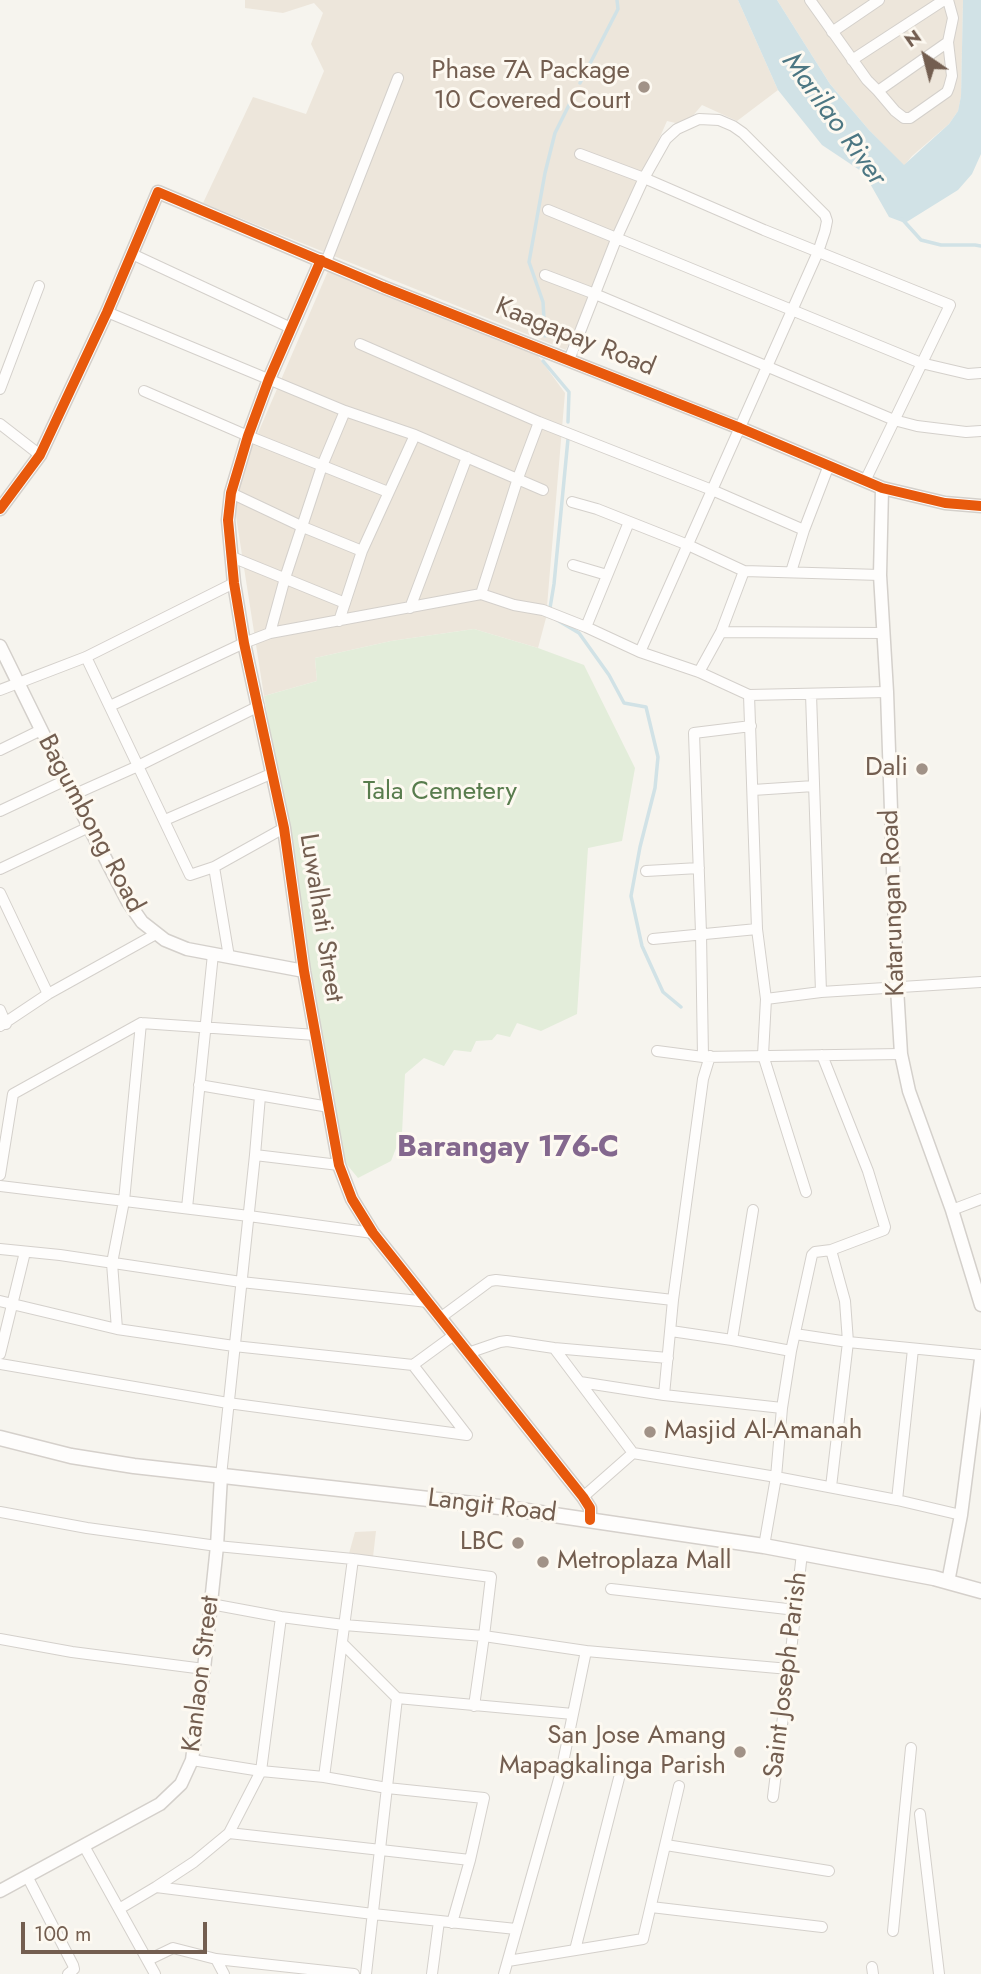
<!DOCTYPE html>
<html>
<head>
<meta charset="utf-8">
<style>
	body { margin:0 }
	#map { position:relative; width:981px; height:1974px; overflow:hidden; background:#f6f4ee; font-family:Jost,sans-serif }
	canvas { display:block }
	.north { position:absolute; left:890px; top:21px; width:70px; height:70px; -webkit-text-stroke:5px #fdf9f1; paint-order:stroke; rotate:325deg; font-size:19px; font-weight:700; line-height:28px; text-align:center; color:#735e50 }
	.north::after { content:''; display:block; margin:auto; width:24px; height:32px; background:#735e50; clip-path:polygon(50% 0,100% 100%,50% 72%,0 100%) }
	.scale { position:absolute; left:21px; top:1922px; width:186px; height:32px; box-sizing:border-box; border:4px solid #735e50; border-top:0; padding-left:9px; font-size:21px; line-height:24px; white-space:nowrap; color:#735e50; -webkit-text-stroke:5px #fdf9f1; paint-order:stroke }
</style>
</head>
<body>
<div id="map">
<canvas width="981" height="1974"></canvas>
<div class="north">N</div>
<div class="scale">100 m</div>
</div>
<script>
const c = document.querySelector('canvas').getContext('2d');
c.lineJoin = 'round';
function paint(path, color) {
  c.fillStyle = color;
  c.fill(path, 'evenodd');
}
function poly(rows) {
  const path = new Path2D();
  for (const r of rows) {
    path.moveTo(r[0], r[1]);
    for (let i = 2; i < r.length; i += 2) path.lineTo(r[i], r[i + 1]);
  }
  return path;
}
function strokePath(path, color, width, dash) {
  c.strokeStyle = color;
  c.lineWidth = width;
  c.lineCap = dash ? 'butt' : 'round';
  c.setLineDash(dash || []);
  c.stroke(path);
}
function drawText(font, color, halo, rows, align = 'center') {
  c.font = font + ' Jost,sans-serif';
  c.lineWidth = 6;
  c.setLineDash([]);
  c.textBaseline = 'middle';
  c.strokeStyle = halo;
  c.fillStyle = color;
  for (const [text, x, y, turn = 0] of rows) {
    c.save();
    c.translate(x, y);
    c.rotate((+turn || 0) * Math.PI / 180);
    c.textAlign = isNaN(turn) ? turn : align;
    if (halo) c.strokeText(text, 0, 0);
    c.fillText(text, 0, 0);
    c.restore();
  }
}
paint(poly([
	[245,0,738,0,778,90,737,121,702,105,691,118,680,124,667,121,566,350,203,203,253,97,306,114,324,71,311,44,323,13,314,3,283,13,245,8],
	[777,0,963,0,961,97,958,111,949,124,912,156,904,166,869,130,830,84],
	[328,271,538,356,565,393,546,618,538,648,474,629,391,641,315,658,317,681,264,696,235,510,245,463],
	[376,1531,373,1557,348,1557,355,1532]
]), '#ede6db');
paint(poly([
	[474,629,538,648,584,665,635,768,622,841,588,848,577,1014,541,1031,517,1023,510,1037,497,1034,492,1040,476,1041,471,1052,454,1050,444,1066,424,1058,405,1074,402,1133,391,1161,358,1178,344,1161,264,696,317,681,315,658,391,641]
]), '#e3edda');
paint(poly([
	[738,0,777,0,830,84,869,130,904,165,949,124,958,111,961,96,963,0,981,0,981,154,972,174,958,190,905,223,889,217,864,173,822,145,778,90]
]), '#d1e2e6');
strokePath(poly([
	[580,83,618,9,617,0],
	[902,219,921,240,941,245,975,245,981,246],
	[545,336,543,302,529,262,545,173,555,133,577,89],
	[543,361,569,392,568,422],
	[550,608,554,584,568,439],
	[552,617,579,633,609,675,624,703,646,707,658,757,655,788,640,847,631,896,642,946,663,992,681,1007]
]), '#d1e2e6', 3.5);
const minor = poly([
	[810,0,867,80,878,91,948,42,953,18,948,0],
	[832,32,879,0],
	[852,60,944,0],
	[878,91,895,111,904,118,910,118,920,111,947,92,949,87,952,76,948,42],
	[580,154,644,178,764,230,950,305,865,481],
	[548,210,921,363,968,374,981,373],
	[132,254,291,328],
	[326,262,398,78],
	[545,275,595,294,894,420,917,426,966,432,981,431],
	[107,312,345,411,415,435,543,490],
	[360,344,539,422,712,490,804,530],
	[569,360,617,237,644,178,666,139,677,129,699,119,719,120,733,126,743,133,825,215,827,221,825,231,818,252,640,652],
	[0,389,39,286],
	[144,391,248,436,388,492],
	[0,424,40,455],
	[231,493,303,527,362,551],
	[572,502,597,509,688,545,744,571,880,575],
	[232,557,345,603],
	[573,565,607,575],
	[791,572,804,530,829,465],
	[481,594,518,478,539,422],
	[410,608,467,457],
	[339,621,362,551,415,435],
	[586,627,629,522],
	[721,632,883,633],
	[270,633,285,578,322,466,345,411],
	[86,657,190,875,214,867,284,828],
	[699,672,721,632,744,571],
	[0,690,86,657,234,583],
	[811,694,821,992],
	[749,695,757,929,766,999,763,1055,806,1192],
	[110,706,244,643,270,633,481,594,514,605,543,610,586,627,640,652,699,672,749,695,887,692],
	[0,750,41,730],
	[753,790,814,786],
	[73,795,138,766,259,706],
	[0,811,66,780],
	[165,820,273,773],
	[214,867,229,957],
	[0,869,89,827],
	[646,871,699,868],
	[0,893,48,994],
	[653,939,757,929],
	[766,999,821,992,981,982],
	[0,1010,6,1024],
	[0,1026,48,994,156,934],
	[657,1051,703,1057,901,1054],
	[703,1057,701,933,694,733,751,726],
	[199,1085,329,1107],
	[255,1155,339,1165],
	[0,1175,13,1094,141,1023,316,1035],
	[0,1186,249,1216,373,1233],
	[187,1208,213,954],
	[952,1210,981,1199],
	[0,1249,60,1255,241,1282,428,1302],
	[0,1301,117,1329,234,1346,413,1365,454,1335],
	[440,1318,490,1281,496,1280,673,1300],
	[117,1329,112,1263,124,1201,141,1023],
	[671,1331,732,1340,791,1351],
	[795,1334,848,1342,981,1355],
	[732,1340,753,1210],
	[554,1348,633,1453,776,1477,897,1500,961,1515],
	[468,1353,500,1342,507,1341,554,1348,668,1358],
	[0,1354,25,1252],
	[0,1364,228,1403,467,1435],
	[413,1365,467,1435],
	[580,1382,664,1395,782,1408],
	[664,1395,673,1300,703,1079,710,1056],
	[221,1476,255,1155,260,1096],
	[831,1487,848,1342,845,1301,831,1250],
	[583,1497,633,1453],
	[897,1500,913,1349],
	[0,1512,87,1528,217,1546,353,1559,491,1577,484,1636,474,1706],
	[764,1546,776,1477,782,1408,791,1351,812,1255,815,1252,831,1250,884,1230,885,1227,868,1171,822,1055],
	[611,1589,796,1610],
	[211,1604,281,1617,344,1625,484,1636,586,1651,789,1669],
	[0,1639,72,1652,204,1669],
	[343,1644,397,1698,573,1714],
	[192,1760,261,1771,324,1777,387,1788,484,1798,470,1860,452,1923],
	[324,1777,353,1559],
	[773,1797,789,1669,802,1553],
	[920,1814,939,1974],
	[229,1833,470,1860],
	[666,1845,829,1871],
	[84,1846,155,1974],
	[27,1876,73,1965,74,1969,68,1974],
	[156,1887,373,1914,516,1929],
	[651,1907,822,1927],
	[119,1909,156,1887,194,1862,229,1833,261,1771,281,1617],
	[893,1931,911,1748],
	[575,1950,619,1778],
	[216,1959,224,1974],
	[148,1960,173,1948,216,1959,354,1974],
	[508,1961,643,1939,679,1786],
	[872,1967,873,1974],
	[366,1974,397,1698],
	[432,1974,439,1921],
	[504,1974,561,1772,586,1651]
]);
const tertiary = poly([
	[321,260,269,379,248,436,231,493,228,520,234,583,244,643,284,828,304,971,339,1165,352,1199,373,1233,583,1497,590,1508,590,1520],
	[882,488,880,575,887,692,897,988,901,1054,909,1091,952,1210,981,1305],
	[0,509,40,455,107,312,158,192,383,287,740,428,882,488,945,503,981,506],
	[0,646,89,827,128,902,142,922,165,940,187,949,304,971],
	[948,1582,961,1515,981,1359],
	[0,1891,160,1804,181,1784,192,1760,204,1669,217,1546,221,1476]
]);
const secondary = poly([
	[0,1438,71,1456,134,1466,500,1507,764,1546,934,1578,981,1591]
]);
strokePath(minor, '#d4d0cb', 12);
strokePath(tertiary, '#d4d0cb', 15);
strokePath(secondary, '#d5d0cb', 17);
strokePath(minor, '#fefdfc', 10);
strokePath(tertiary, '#fefdfc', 12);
strokePath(secondary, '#fefdfc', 14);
strokePath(poly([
	[321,260,269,379,248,436,231,493,228,520,234,583,244,643,284,828,304,971,339,1165,352,1199,373,1233,583,1497,590,1508,590,1520],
	[0,509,40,455,107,312,158,192,383,287,740,428,882,488,945,503,981,506]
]), '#e8590c', 10);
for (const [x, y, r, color] of [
	[644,87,7,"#a19287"],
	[922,769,7,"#a19287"],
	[650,1432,7,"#a19287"],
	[518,1543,7,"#a19287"],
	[543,1562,7,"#a19287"],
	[740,1752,7,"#a19287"]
]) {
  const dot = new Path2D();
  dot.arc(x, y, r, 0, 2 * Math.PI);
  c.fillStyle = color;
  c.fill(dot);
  strokePath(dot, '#fdf9f1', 2.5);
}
drawText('26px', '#735e50', '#fdf9f1', [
	["Phase 7A Package",630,72],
	["10 Covered Court",630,102],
	["Dali",908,769],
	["Masjid Al-Amanah",664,1432,"left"],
	["LBC",504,1543],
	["Metroplaza Mall",557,1562,"left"],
	["San Jose Amang",726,1737],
	["Mapagkalinga Parish",726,1767]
], 'right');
drawText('26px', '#735e50', '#fdf9f1', [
	["Kaagapay Road",575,338,22],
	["Bagumbong Road",90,824,62],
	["Katarungan Road",894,903,-92],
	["Luwalhati Street",320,918,81],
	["Langit Road",492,1507,7],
	["Kanlaon Street",202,1674,-83],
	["Saint Joseph Parish",787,1675,-83]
]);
drawText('26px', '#587c4d', '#fdf9f1', [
	["Tala Cemetery",440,793]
]);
drawText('italic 28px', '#4c7783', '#fdf9f1', [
	["Marilao River",833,120,54]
]);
drawText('bold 30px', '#84688e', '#fdf9f1', [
	["Barangay 176-C",508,1149]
]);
</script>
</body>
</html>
